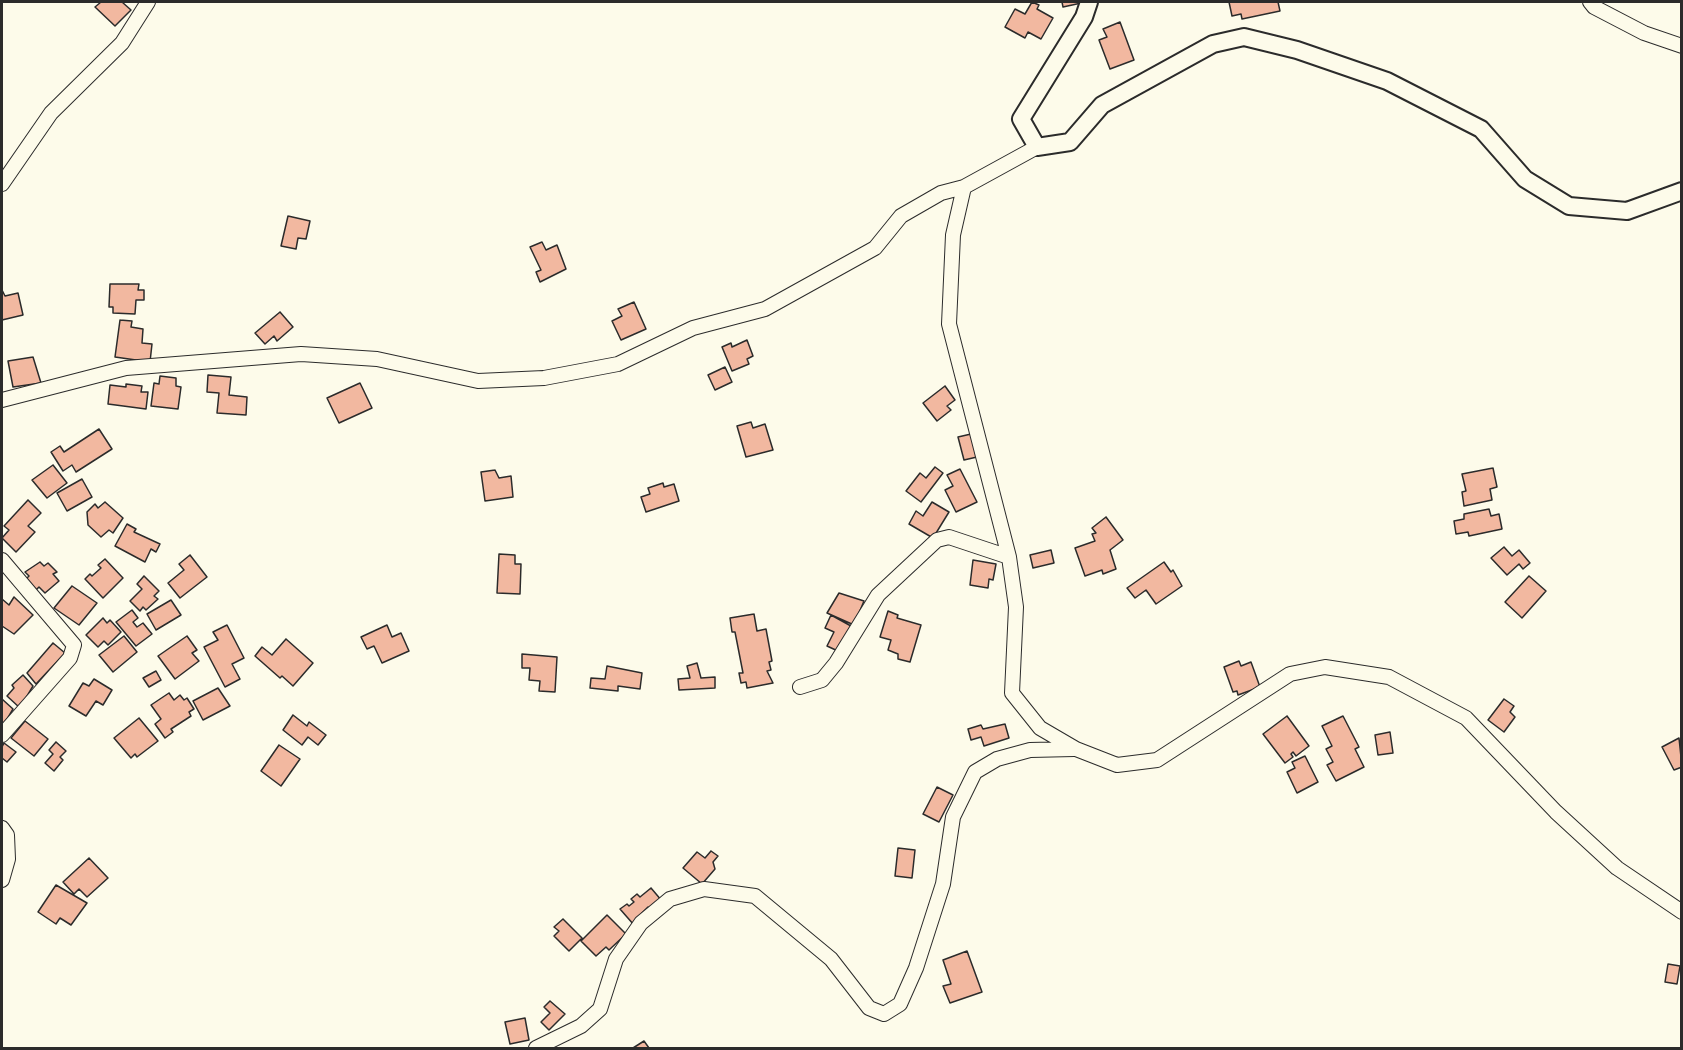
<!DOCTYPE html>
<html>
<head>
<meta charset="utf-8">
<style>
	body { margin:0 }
	#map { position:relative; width:1683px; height:1050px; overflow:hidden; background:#fdfbea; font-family:Roboto,sans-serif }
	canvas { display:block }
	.frame { position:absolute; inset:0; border:3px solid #2b2b2b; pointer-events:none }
</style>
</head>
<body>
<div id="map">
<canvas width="1683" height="1050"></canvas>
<div class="frame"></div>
</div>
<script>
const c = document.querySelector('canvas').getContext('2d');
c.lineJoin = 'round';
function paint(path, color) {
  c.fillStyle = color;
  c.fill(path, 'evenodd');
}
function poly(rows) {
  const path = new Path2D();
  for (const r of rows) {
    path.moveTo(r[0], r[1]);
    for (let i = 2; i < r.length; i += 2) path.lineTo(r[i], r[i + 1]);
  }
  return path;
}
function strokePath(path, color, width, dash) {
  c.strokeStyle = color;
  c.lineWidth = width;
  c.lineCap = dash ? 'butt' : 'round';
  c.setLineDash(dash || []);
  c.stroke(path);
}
const building = poly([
	[101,2,122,2,131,10,115,26,95,7,101,2],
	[1032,2,1039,5,1037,9,1053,18,1041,39,1028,32,1025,38,1005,27,1015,9,1025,14,1032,2],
	[1062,2,1086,2,1063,7,1062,2],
	[1229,2,1278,2,1280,11,1242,19,1241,14,1232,16,1229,2],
	[1120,22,1134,60,1110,69,1099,40,1107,37,1103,29,1120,22],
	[288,216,310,221,306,239,298,238,296,249,281,246,288,216],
	[542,242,546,250,557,245,566,269,540,282,536,272,541,270,530,247,542,242],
	[110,284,139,284,138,290,144,290,144,300,136,300,135,314,113,313,113,307,109,307,110,284],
	[2,290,5,296,18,293,23,315,2,320,2,290],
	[634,302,646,329,621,340,612,321,622,316,618,309,634,302],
	[280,312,293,327,277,341,274,336,265,344,255,333,280,312],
	[120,320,132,321,131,327,143,329,142,343,152,344,150,362,115,357,120,320],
	[747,340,753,356,747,359,749,364,732,371,722,347,731,343,732,347,747,340],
	[33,357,41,383,13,387,8,361,33,357],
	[725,367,732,382,715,390,708,375,725,367],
	[208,375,231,377,229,395,247,397,246,415,217,413,219,393,207,392,208,375],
	[160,376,176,378,176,386,181,387,178,409,151,406,154,383,159,384,160,376],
	[360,383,372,408,339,423,327,398,360,383],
	[126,384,142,386,141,392,148,392,146,409,108,404,110,385,126,387,126,384],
	[945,386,955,400,947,406,951,410,937,421,923,403,945,386],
	[751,422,753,428,765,424,773,450,746,457,737,426,751,422],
	[99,429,112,449,76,472,72,465,63,471,51,452,60,446,64,452,99,429],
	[971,434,977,457,964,460,958,437,971,434],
	[53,465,67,483,47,498,32,480,53,465],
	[935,467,943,473,921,502,906,491,920,473,926,478,935,467],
	[1493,468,1497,487,1490,489,1492,500,1464,506,1462,492,1466,491,1462,474,1493,468],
	[960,469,977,502,956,512,945,490,953,486,947,475,960,469],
	[495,470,499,478,511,476,513,497,485,501,481,472,495,470],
	[82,479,92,497,67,511,57,493,82,479],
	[663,483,664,487,674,484,679,501,646,512,641,497,650,494,648,488,663,483],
	[28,500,41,513,28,526,35,532,16,552,2,538,9,530,4,526,28,500],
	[105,502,123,518,113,533,109,530,101,537,88,525,87,512,95,504,98,508,105,502],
	[932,502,949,512,933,538,909,524,916,511,923,516,932,502],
	[1489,509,1491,516,1499,514,1502,529,1469,536,1468,532,1456,534,1454,521,1464,519,1464,514,1489,509],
	[1106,517,1123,540,1110,550,1116,569,1103,574,1102,570,1085,576,1075,548,1095,541,1092,534,1096,533,1092,528,1106,517],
	[127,524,136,529,134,532,160,544,156,552,151,549,145,562,115,546,127,524],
	[1504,547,1512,556,1519,550,1530,563,1523,569,1519,564,1507,575,1491,558,1504,547],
	[1051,550,1054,563,1033,568,1030,555,1051,550],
	[499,554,515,555,515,564,521,564,520,594,497,593,499,554],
	[190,555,207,577,180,598,168,583,184,570,179,564,190,555],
	[105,559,123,578,103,598,85,579,90,574,92,576,101,568,98,565,105,559],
	[973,560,996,564,993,580,989,579,988,588,970,585,973,560],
	[40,562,44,566,48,563,57,572,53,574,59,581,45,593,39,587,34,592,24,581,29,576,25,572,40,562],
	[1164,562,1171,572,1173,570,1182,586,1156,604,1146,590,1135,598,1127,588,1164,562],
	[144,576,159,591,154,596,158,599,146,610,143,607,140,611,130,601,142,589,137,584,144,576],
	[1529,576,1546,591,1522,618,1505,602,1529,576],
	[72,586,97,603,79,625,54,608,72,586],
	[839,593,864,601,854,625,827,613,839,593],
	[14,597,33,615,14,634,2,626,2,599,9,605,14,597],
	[171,600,181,615,156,630,147,614,171,600],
	[132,610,138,618,133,622,137,627,143,623,152,634,136,646,116,622,132,610],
	[888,611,898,615,897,618,921,625,910,662,898,659,898,654,888,650,891,640,880,637,888,611],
	[754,614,757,631,766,629,772,661,769,662,771,670,767,671,773,683,747,688,746,682,741,683,739,673,743,673,735,632,732,632,730,618,754,614],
	[831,615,851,626,840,652,827,646,834,632,825,628,831,615],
	[103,618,107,623,110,620,121,632,108,645,104,641,98,647,86,635,103,618],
	[227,625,244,658,232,664,240,679,225,687,204,647,218,640,213,632,227,625],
	[387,625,392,637,401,633,409,651,382,663,374,646,367,649,361,637,387,625],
	[124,636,137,652,113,672,99,655,124,636],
	[187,636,197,650,192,653,199,661,175,679,158,656,187,636],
	[286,639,313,663,293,686,282,676,280,678,255,656,262,647,272,655,286,639],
	[53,643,65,653,36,684,27,673,53,643],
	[522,654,557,657,555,692,539,691,540,681,529,680,530,668,522,668,522,654],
	[1239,661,1241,666,1251,662,1260,687,1238,695,1237,691,1233,692,1224,667,1239,661],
	[697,663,701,678,715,677,715,688,679,690,678,679,690,678,687,666,697,663],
	[607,666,642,673,640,689,618,686,618,691,590,688,591,678,605,679,607,666],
	[156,671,161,680,149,687,143,678,156,671],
	[23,675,33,686,20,708,7,696,14,688,12,685,23,675],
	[94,679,112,690,103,705,96,701,86,716,69,706,83,683,89,686,94,679],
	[218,688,230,706,203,720,193,701,218,688],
	[169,693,174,700,180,695,184,700,187,698,194,709,189,712,191,716,171,729,173,732,165,738,155,724,161,719,151,705,169,693],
	[2,699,13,709,2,728,2,699],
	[1504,699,1514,706,1510,712,1515,717,1504,732,1488,720,1504,699],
	[293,715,307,726,309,722,326,735,318,745,308,737,302,745,283,730,293,715],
	[1287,716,1309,746,1296,756,1293,752,1291,754,1293,757,1285,763,1263,734,1287,716],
	[1343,716,1359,747,1355,749,1364,767,1336,781,1327,765,1333,762,1326,749,1332,746,1322,726,1343,716],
	[139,718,158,741,137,757,135,754,131,758,114,738,139,718],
	[25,721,48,739,34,756,11,738,25,721],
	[1005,724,1009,738,984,746,981,737,971,740,968,729,981,725,983,729,1005,724],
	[1390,732,1393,753,1378,755,1375,735,1390,732],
	[1679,738,1682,767,1674,770,1662,747,1679,738],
	[56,742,66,751,60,757,63,760,54,771,45,763,53,754,49,750,56,742],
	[4,743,16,752,7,762,2,758,2,747,4,743],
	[279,745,300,759,281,786,261,771,279,745],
	[1305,756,1318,782,1297,793,1287,772,1295,768,1292,762,1305,756],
	[937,787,953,795,939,822,923,814,937,787],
	[898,848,915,850,912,878,895,876,898,848],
	[711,851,718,856,713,862,715,869,702,884,683,868,697,852,705,858,711,851],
	[89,858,108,878,87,897,79,889,74,894,63,882,89,858],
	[56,885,87,903,71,925,60,918,56,924,38,912,56,885],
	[651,888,662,901,651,911,648,907,642,913,645,916,634,925,620,909,627,904,629,906,634,902,631,899,637,894,640,897,651,888],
	[607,915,626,934,609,950,606,947,596,956,581,941,607,915],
	[563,919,582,938,569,951,554,936,559,931,554,927,563,919],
	[967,951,982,992,950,1003,943,986,951,984,943,960,967,951],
	[1668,964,1680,966,1677,984,1665,982,1668,964],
	[550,1001,565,1014,549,1030,541,1022,550,1013,544,1007,550,1001],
	[525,1018,529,1040,510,1044,505,1022,525,1018],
	[644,1041,649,1048,633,1048,644,1041]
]);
paint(building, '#f2b8a0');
strokePath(building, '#2b2b2b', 1.5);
const minor = poly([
	[1590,2,1594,7,1644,33,1682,46],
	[2,184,51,113,122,43,148,2],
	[964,187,953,235,949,324,1009,557,1016,607,1012,693,1040,728,1076,749,1117,765,1157,760,1290,674,1325,667,1389,677,1466,718,1556,812,1617,868,1682,912],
	[2,400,126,368,301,354,377,359,478,381,544,378,618,364,693,328,765,309,875,248,901,216,941,193,964,187,1037,147],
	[2,560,74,645,70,658,2,735],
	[800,687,822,680,836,663,878,595,937,540,949,537,1009,557],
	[2,828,7,835,8,859,2,880],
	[536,1048,581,1026,600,1009,616,959,641,923,670,899,704,889,755,896,831,959,869,1008,884,1014,900,1004,916,968,943,884,953,817,975,772,997,759,1030,750,1074,749]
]);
const tertiary = poly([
	[1089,2,1084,17,1021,119,1037,147,1070,142,1102,105,1213,44,1244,37,1297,50,1387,81,1481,129,1525,179,1569,206,1627,211,1682,191]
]);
strokePath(minor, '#2b2b2b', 16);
strokePath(tertiary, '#2b2b2b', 20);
strokePath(minor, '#fdfbea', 14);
strokePath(tertiary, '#fdfbea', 16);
</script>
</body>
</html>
